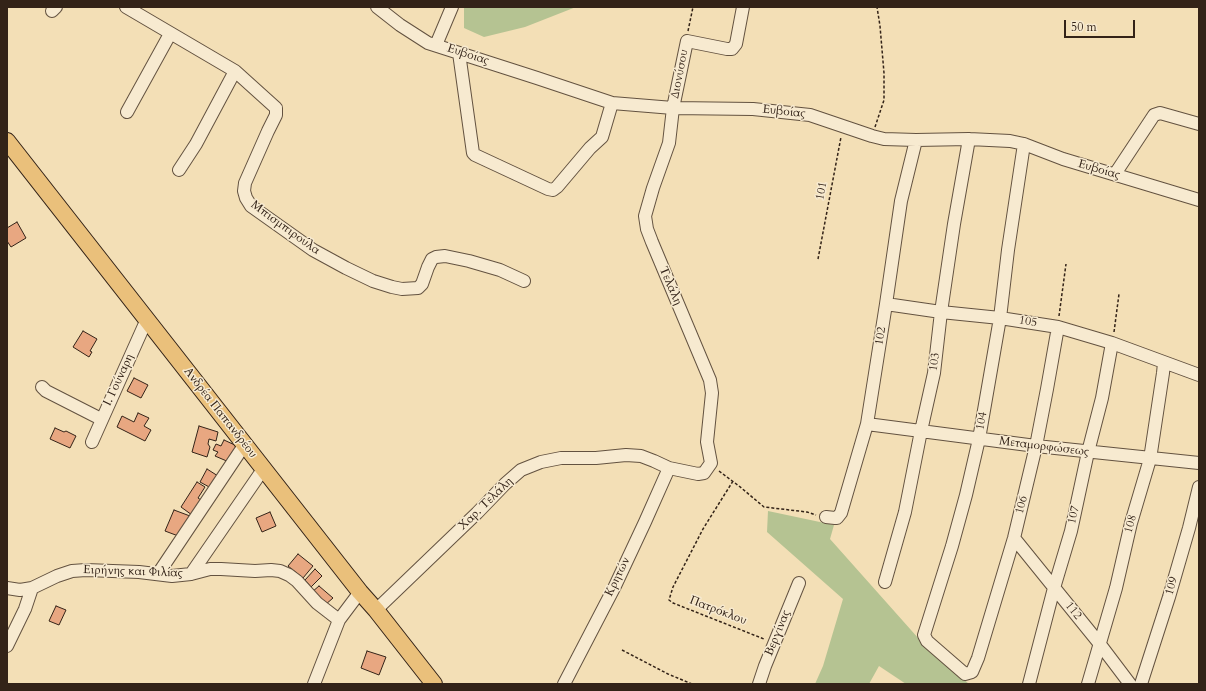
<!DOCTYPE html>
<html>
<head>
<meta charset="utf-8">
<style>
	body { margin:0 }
	#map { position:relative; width:1206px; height:691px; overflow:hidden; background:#f3dfb6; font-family:Cardo,serif }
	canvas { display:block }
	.frame { position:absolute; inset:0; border:8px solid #332318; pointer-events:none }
	.scale { position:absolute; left:1064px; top:20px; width:71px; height:18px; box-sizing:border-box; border:2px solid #332318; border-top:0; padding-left:5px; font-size:12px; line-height:14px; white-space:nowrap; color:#332318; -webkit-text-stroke:3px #f7ead0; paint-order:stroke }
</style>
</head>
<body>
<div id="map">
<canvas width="1206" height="691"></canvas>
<div class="frame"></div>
<div class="scale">50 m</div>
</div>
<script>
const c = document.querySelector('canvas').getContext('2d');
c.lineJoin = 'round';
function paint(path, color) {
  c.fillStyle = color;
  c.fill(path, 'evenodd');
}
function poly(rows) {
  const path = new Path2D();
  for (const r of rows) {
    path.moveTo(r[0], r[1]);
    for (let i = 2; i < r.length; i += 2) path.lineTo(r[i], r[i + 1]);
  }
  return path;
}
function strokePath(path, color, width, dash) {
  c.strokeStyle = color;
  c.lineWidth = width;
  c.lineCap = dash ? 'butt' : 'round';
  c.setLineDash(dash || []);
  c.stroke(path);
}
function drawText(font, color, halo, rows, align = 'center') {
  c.font = font + ' Cardo,serif';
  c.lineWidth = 3;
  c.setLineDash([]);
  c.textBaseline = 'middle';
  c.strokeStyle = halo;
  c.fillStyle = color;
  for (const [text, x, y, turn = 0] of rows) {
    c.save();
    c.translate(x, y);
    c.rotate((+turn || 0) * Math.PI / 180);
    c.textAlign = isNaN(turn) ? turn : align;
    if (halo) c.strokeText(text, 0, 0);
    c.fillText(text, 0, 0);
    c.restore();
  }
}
paint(poly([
	[464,7,576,7,525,27,484,37,464,28],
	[768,511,834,525,830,539,919,639,969,684,906,684,879,666,869,684,815,684,823,666,843,599,767,532]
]), '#b5c392');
const building = poly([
	[17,222,26,238,11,247,7,241,7,228,17,222],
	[83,331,97,339,90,351,92,352,89,357,73,347,83,331],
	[134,378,148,385,141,398,127,391,134,378],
	[138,413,149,418,144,426,151,430,145,441,117,427,122,416,134,422,138,413],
	[199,426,218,432,216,441,209,439,208,444,210,447,207,457,192,452,199,426],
	[55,428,64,432,66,431,76,436,70,448,50,439,55,428],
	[224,440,237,446,229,462,215,456,218,452,213,450,216,444,221,446,224,440],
	[207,469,218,476,211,488,200,482,207,469],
	[197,482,205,487,198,498,201,500,192,515,181,507,197,482],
	[174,510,190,516,181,537,165,531,174,510],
	[270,512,276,526,262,532,256,518,270,512],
	[298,554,313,566,303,578,288,566,298,554],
	[315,569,322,576,311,587,305,580,315,569],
	[319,586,333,598,325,605,312,592,319,586],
	[56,606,66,610,59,625,49,621,56,606],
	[367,651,386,657,379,675,361,668,367,651]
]);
paint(building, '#e8a781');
strokePath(building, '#332318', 1);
const minor = poly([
	[126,7,235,71,276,108,276,115,268,131,245,183,244,191,246,198,251,206,313,250,346,268,373,281,392,287,402,289,418,288,422,284,428,267,432,259,436,257,445,256,469,261,500,270,524,281],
	[377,7,400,25,428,43,537,78,612,103,673,108,753,109,810,115,872,136,884,139,916,140,969,139,1010,141,1024,144,1063,159,1199,200],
	[52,11,56,7],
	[436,45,452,7],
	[459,53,473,153,475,155,548,189,553,190,557,187,590,148,602,137,612,103],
	[127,112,170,34],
	[1024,144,1008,250,1000,318,979,439,966,495,952,546,924,635,927,641,965,674,972,672,978,658,1014,538,1036,446,1047,389,1058,327],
	[179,170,196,144,235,71],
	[1115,174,1154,115,1160,113,1199,124],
	[886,304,941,312,1000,318,1058,327,1112,343,1199,375],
	[42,387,46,391,101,419],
	[867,424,1036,446,1199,463],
	[92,442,147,319],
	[826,517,835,518,837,518,841,513,867,424,886,304,901,201,916,140],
	[1014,538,1099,643,1130,684],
	[158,574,245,444],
	[191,574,264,468],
	[885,582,905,512,921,431,934,373,941,312,954,224,969,139],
	[7,588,20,590,32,588,57,576,72,571,86,570,139,572,172,576,191,574,210,569,221,569,255,571,271,570,280,571,289,575,297,581,317,603,339,620],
	[376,610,477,513,505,484,521,470,541,462,561,458,596,458,626,455,641,456,654,461,669,468,698,474,704,473,711,463,707,442,712,393,710,380,652,242,647,229,645,216,653,188,669,143,673,108,687,41,727,49,732,49,736,44,743,7],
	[7,646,25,609,32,588],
	[314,684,339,620,360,592],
	[564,684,615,586,645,522,669,468],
	[759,684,765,666,799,583],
	[1029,684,1054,588,1071,531,1088,452,1102,398,1112,343],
	[1088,684,1116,588,1131,523,1150,459,1163,373,1164,363],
	[1141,684,1169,597,1189,528,1199,487]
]);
const major = poly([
	[7,141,360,592,376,610,434,684]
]);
strokePath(minor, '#635240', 14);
strokePath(major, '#332318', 18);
strokePath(poly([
	[688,31,693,7],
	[875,127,884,100,884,73,880,26,877,7],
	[818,259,841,137],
	[1059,316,1066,264],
	[1114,332,1119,294],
	[719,471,739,486,764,507,807,512,816,515],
	[733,481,703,529,673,587,669,600,673,603,764,639],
	[622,650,668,674,692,684]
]), '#332318', 1.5, [3, 2]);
strokePath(minor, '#f7ead0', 12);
strokePath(major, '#eac07b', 16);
drawText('12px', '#332318', '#f7ead0', [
	["Ευβοίας",468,55,18],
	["Διονύσου",680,74,-79],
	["Ευβοίας",784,112,6],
	["Ευβοίας",1099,170,16],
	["101",822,191,-79],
	["Μπισμπιρούλα",285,228,36],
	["Τελάλη",670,286,67],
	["105",1028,322,9],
	["102",881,336,-81],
	["103",935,362,-82],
	["Ι. Γούναρη",119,380,-65],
	["Ανδρέα Παπανδρέου",220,413,52],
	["104",982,421,-80],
	["Μεταμορφώσεως",1044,447,7],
	["Χαρ. Τελάλη",486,504,-44],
	["106",1022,505,-76],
	["107",1074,515,-77],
	["108",1131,524,-75],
	["Ειρήνης και Φιλίας",133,572,2],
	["Κρητών",618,577,-64],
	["109",1172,586,-74],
	["Πατρόκλου",718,611,21],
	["112",1073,611,51],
	["Βεργίνας",778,633,-68]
]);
</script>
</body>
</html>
